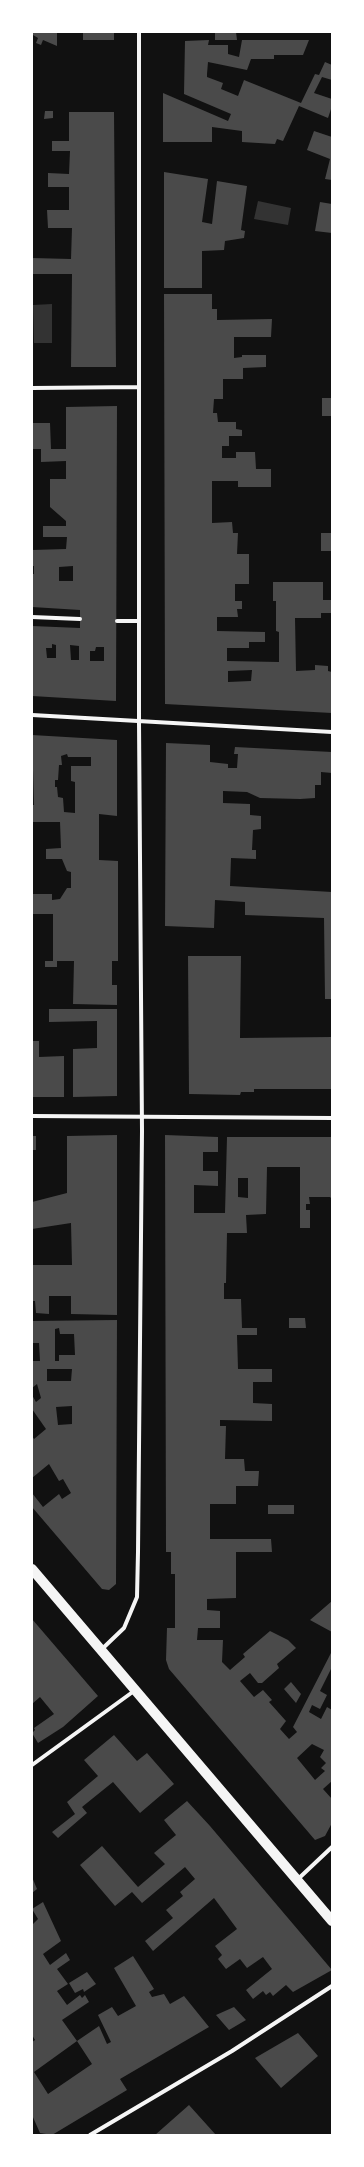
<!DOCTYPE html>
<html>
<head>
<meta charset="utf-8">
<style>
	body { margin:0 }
	#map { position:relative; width:364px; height:2167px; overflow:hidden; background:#111; font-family:Commissioner,sans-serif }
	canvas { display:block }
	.frame { position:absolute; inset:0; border:33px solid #fff; pointer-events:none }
</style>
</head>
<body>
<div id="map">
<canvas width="364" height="2167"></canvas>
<div class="frame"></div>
</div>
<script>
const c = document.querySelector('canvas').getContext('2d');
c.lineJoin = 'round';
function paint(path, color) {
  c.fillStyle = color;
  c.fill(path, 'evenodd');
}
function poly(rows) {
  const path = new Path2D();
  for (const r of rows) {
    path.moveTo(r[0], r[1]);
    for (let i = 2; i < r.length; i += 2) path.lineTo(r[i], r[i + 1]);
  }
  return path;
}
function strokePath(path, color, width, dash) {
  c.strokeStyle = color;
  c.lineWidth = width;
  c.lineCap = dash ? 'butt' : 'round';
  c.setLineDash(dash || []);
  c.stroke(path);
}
paint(poly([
	[258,201,291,208,288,225,254,219],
	[52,304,52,343,34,343,33,305]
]), '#333');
paint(poly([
	[33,32,57,33,57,46,43,40,41,45,36,43,38,38,33,35],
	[83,32,114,32,114,40,83,40],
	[215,32,236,32,237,40,215,40],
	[209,40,208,45,228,45,228,54,239,57,242,40,309,40,303,55,274,55,274,59,251,59,247,70,208,62,207,74,207,77,223,83,221,89,238,96,244,80,301,103,315,74,319,75,325,62,332,65,332,80,322,77,314,93,332,99,332,106,328,118,299,106,283,141,277,139,275,144,242,142,242,131,212,127,212,142,163,142,163,93,228,121,231,114,184,94,185,41],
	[45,111,53,111,53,118,44,119],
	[69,112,114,112,116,367,71,367,72,274,32,274,32,258,71,259,72,228,48,228,47,210,69,210,69,187,48,187,48,173,69,174,70,151,52,151,52,141,69,141],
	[314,131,332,137,332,180,325,179,330,159,307,150],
	[164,172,208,179,202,222,212,224,217,181,247,186,241,230,245,231,244,238,225,241,224,250,202,251,202,288,164,288],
	[320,202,332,204,332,233,315,231],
	[164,294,212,294,212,309,217,309,217,320,272,319,271,337,234,337,234,358,242,357,242,355,266,355,266,367,243,368,243,379,223,379,223,399,214,399,213,413,217,413,218,422,236,422,236,429,242,430,242,436,229,436,229,446,222,446,222,458,236,458,236,452,255,452,256,469,271,469,271,487,238,487,238,481,212,481,212,523,232,522,233,533,238,533,237,554,249,554,249,584,235,584,235,601,242,601,242,609,237,609,238,617,217,617,217,631,265,632,265,642,249,642,249,648,227,648,227,661,279,662,279,632,276,631,276,601,273,601,273,582,323,582,323,600,332,600,332,613,321,613,321,618,295,618,296,671,315,670,315,665,328,666,328,671,332,672,332,713,165,704],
	[252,670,251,681,228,682,228,671],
	[322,398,332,398,332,416,322,416],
	[117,406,116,701,32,696,32,626,80,628,80,610,32,607,32,574,34,574,34,566,32,566,32,550,66,549,67,537,43,537,43,526,66,526,66,521,50,507,50,479,66,479,66,461,41,462,41,449,32,449,32,423,50,423,51,449,66,449,66,407],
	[73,566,73,581,59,581,59,567],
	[52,644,56,645,56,658,47,658,46,648,52,648],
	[70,645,79,646,79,660,71,660],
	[96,647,104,647,104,661,90,661,90,651,95,651],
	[321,533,332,533,332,551,321,551],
	[32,735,117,740,117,816,99,814,99,860,118,861,118,961,112,961,112,985,117,985,117,1005,73,1004,74,961,57,961,57,967,45,967,45,961,53,961,53,914,32,914,32,894,52,894,52,900,60,899,67,888,71,888,71,872,67,871,62,859,46,859,46,849,61,848,60,822,32,822,32,805,34,805],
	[67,754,68,757,91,757,91,766,71,766,71,781,75,782,75,813,64,812,63,798,58,797,57,787,55,787,55,780,58,780,59,765,62,765,61,756],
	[166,743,210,745,210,762,228,764,228,768,237,768,238,754,234,754,235,747,332,752,332,773,321,772,321,785,315,785,315,798,300,799,260,798,247,792,223,791,223,803,250,804,250,815,261,816,261,829,253,830,252,850,256,850,256,859,231,858,230,886,332,892,332,999,325,999,324,918,245,915,245,902,215,900,214,928,165,926],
	[188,956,241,956,240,1038,332,1037,332,1089,254,1089,254,1092,241,1092,240,1095,189,1094],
	[49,1009,117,1009,117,1096,73,1097,73,1049,97,1048,97,1021,49,1022],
	[32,1041,39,1041,39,1057,64,1056,64,1097,32,1097],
	[117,1135,117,1315,71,1314,71,1296,49,1296,49,1314,36,1313,35,1301,32,1301,32,1265,72,1265,71,1223,32,1229,32,1202,67,1193,67,1136],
	[165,1135,218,1137,218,1152,203,1152,203,1171,218,1171,218,1186,194,1185,194,1213,225,1213,227,1137,332,1137,332,1199,330,1197,309,1197,310,1204,306,1204,306,1210,310,1210,310,1228,300,1228,300,1167,267,1167,266,1214,246,1215,247,1233,227,1233,226,1283,224,1283,224,1299,241,1299,242,1328,257,1328,257,1335,237,1335,238,1369,272,1369,272,1382,253,1382,253,1403,272,1404,272,1421,220,1420,220,1426,226,1426,225,1459,244,1459,245,1471,259,1471,258,1486,236,1486,236,1504,210,1504,210,1539,271,1539,272,1552,236,1552,236,1598,207,1599,207,1610,220,1611,220,1628,198,1628,197,1640,223,1640,222,1662,230,1670,245,1657,243,1654,270,1631,288,1640,296,1648,277,1664,279,1668,262,1683,258,1683,250,1673,240,1681,254,1697,263,1690,272,1700,269,1702,286,1721,280,1729,289,1739,297,1732,293,1727,332,1651,332,1670,331,1669,320,1691,327,1695,320,1709,312,1705,309,1712,321,1719,327,1707,332,1710,332,1781,323,1789,332,1799,332,1823,325,1836,315,1840,169,1669,166,1660,167,1628,175,1628,175,1574,171,1574,171,1552,166,1552],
	[238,1178,248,1178,248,1198,238,1197],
	[312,1744,324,1750,320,1757,326,1763,321,1768,325,1771,315,1780,297,1758],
	[32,1136,36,1136,36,1150,32,1150],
	[289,1318,305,1318,306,1328,289,1328],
	[117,1320,116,1584,109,1590,102,1589,32,1507,32,1493,43,1507,59,1494,62,1499,71,1493,63,1479,59,1481,49,1464,32,1478,32,1436,34,1439,46,1429,32,1409,32,1395,36,1402,41,1398,37,1384,32,1388,32,1361,40,1361,39,1343,32,1343,32,1321],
	[59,1328,60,1334,74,1334,75,1355,59,1355,59,1361,55,1361,55,1329],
	[47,1369,72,1369,71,1381,47,1381],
	[72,1406,72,1424,58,1425,56,1407],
	[268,1505,294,1505,294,1514,268,1514],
	[332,1601,332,1632,310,1620],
	[32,1619,98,1696,63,1727,38,1743,32,1733,35,1730,34,1728,54,1714,40,1697,32,1704],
	[291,1682,301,1694,296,1703,284,1689],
	[114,1735,137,1761,147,1753,174,1784,140,1813,113,1782,82,1807,87,1813,58,1838,52,1832,75,1814,67,1802,98,1776,84,1760],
	[187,1801,210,1826,332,1970,293,1992,286,1985,273,1996,270,1992,266,1995,263,1991,253,1999,246,1990,272,1969,263,1957,247,1968,240,1959,226,1969,218,1959,222,1955,215,1946,237,1929,214,1898,153,1951,145,1941,173,1918,166,1910,183,1896,180,1892,195,1879,185,1867,142,1903,132,1892,115,1906,80,1865,102,1846,138,1887,165,1864,154,1853,176,1835,164,1820],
	[32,1877,37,1889,32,1893],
	[43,1902,61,1941,43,1954,50,1965,66,1953,70,1960,57,1969,68,1984,57,1991,67,2005,80,1995,82,1998,85,1995,89,2002,62,2020,77,2041,99,2026,107,2044,111,2042,98,2015,112,2007,118,2016,136,2006,114,1968,133,1956,154,1989,149,1992,152,1997,164,1994,170,2004,184,1996,209,2027,120,2079,127,2090,52,2135,40,2133,32,2115,32,2042,35,2040,32,2035,32,1925,38,1919,32,1909],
	[77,2041,92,2064,48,2094,34,2072],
	[87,1972,96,1984,84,1992,83,1989,75,1993,69,1983],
	[234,2007,246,2020,229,2030,216,2015],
	[298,2033,318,2056,281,2088,255,2058],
	[189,2105,216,2135,155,2135]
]), '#4a4a4a');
strokePath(poly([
	[32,388,139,387],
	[32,617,80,619],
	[117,621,139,621],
	[32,715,332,732],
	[32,1116,332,1118],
	[102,1649,124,1628,137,1597,138,1552,142,1131,139,722,139,32],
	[32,1765,134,1691],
	[297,1880,332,1847],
	[90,2135,232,2051,332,1986]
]), '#f5f5f5', 4);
strokePath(poly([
	[32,1569,332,1921]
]), '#f5f5f5', 10);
</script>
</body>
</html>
